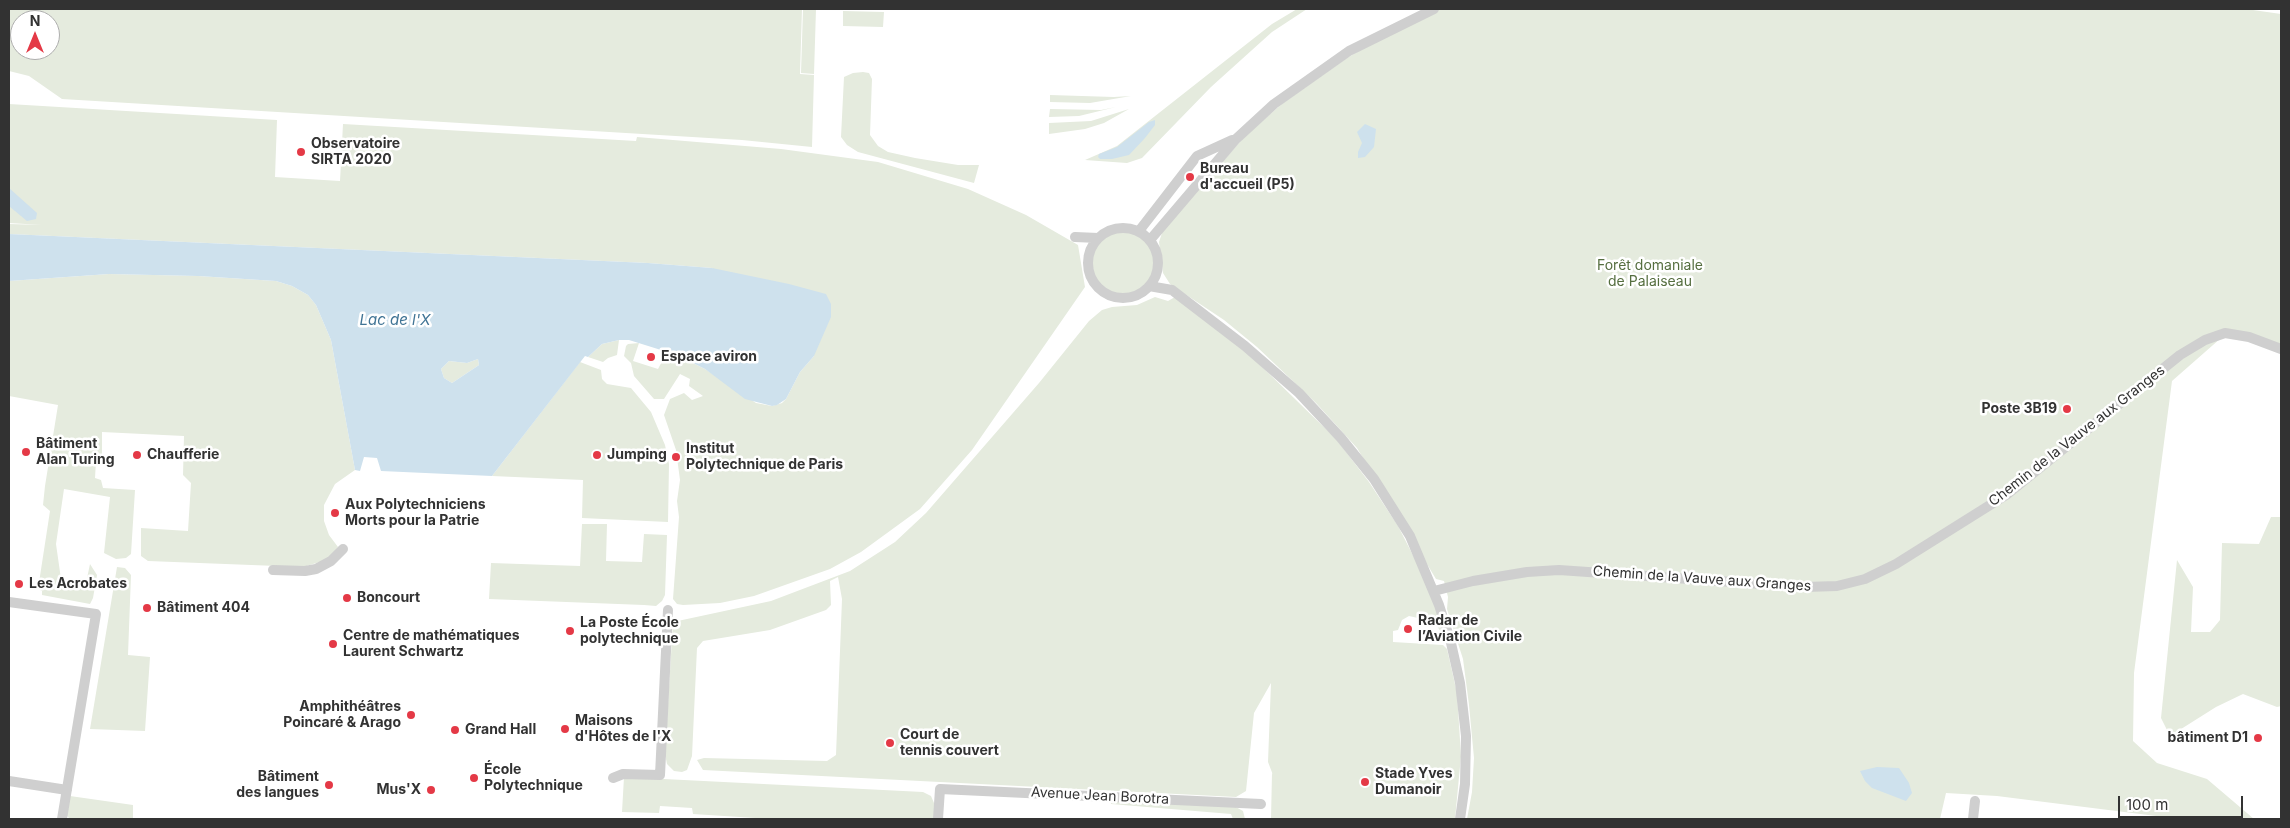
<!DOCTYPE html>
<html>
<head>
<meta charset="utf-8">
<style>
	body { margin:0 }
	#map { position:relative; width:2290px; height:828px; overflow:hidden; background:#fff; font-family:Inter,sans-serif }
	canvas { display:block }
	.frame { position:absolute; inset:0; border:10px solid #323232; pointer-events:none }
	.north { position:absolute; left:10px; top:10px; width:50px; height:50px; box-sizing:border-box; background:#fff; border:1px solid #adadad; border-radius:50%; rotate:0deg; font-size:14px; font-weight:700; line-height:20px; text-align:center; color:#323232 }
	.north::after { content:''; display:block; margin:auto; width:18px; height:22px; background:#e43946; clip-path:polygon(50% 0,100% 100%,50% 72%,0 100%) }
	.scale { position:absolute; left:2118px; top:796px; width:125px; height:22px; box-sizing:border-box; border:2px solid #323232; border-top:0; padding-left:6px; font-size:15px; line-height:18px; white-space:nowrap; color:#323232; -webkit-text-stroke:4px #fff; paint-order:stroke }
</style>
</head>
<body>
<div id="map">
<canvas width="2290" height="828"></canvas>
<div class="frame"></div>
<div class="north">N</div>
<div class="scale">100 m</div>
</div>
<script>
const c = document.querySelector('canvas').getContext('2d');
c.lineJoin = 'round';
function paint(path, color) {
  c.fillStyle = color;
  c.fill(path, 'evenodd');
}
function poly(rows) {
  const path = new Path2D();
  for (const r of rows) {
    if (r.length === 3) {
      path.moveTo(r[0] + r[2], r[1]);
      path.arc(r[0], r[1], r[2], 0, 2 * Math.PI);
      continue;
    }
    path.moveTo(r[0], r[1]);
    for (let i = 2; i < r.length; i += 2) path.lineTo(r[i], r[i + 1]);
  }
  return path;
}
function strokePath(path, color, width, dash) {
  c.strokeStyle = color;
  c.lineWidth = width;
  c.lineCap = dash ? 'butt' : 'round';
  c.setLineDash(dash || []);
  c.stroke(path);
}
function drawText(font, color, halo, rows, align = 'center') {
  c.font = font + ' Inter,sans-serif';
  c.lineWidth = 5;
  c.setLineDash([]);
  c.textBaseline = 'middle';
  c.strokeStyle = halo;
  c.fillStyle = color;
  for (const [text, x, y, turn = 0] of rows) {
    c.save();
    c.translate(x, y);
    c.rotate((+turn || 0) * Math.PI / 180);
    c.textAlign = isNaN(turn) ? turn : align;
    if (halo) c.strokeText(text, 0, 0);
    c.fillText(text, 0, 0);
    c.restore();
  }
}
paint(poly([
	[9,9,802,9,800,74,814,75,812,147,742,140,62,99,29,76,9,71],
	[20,20,50,20,50,50,20,50],
	[803,9,816,9,814,74,801,73],
	[1297,9,1307,9,1272,32,1211,87,1142,158,1127,163,1085,160,1117,146,1272,24],
	[1440,9,2246,9,2281,14,2281,353,2235,337,2221,338,2172,381,2134,673,2133,741,2157,763,2207,779,2254,819,2180,819,1997,796,1946,793,1940,819,1467,819,1472,792,1474,758,1469,705,1463,659,1447,609,1448,597,1444,581,1436,579,1357,448,1316,403,1257,347,1224,320,1170,284,1163,273,1159,242,1163,230,1246,135,1283,103,1347,58,1378,40],
	[843,11,884,12,883,27,843,26],
	[863,72,869,73,872,79,870,135,878,146,888,152,915,158,958,165,979,165,974,183,858,152,847,145,841,137,844,77,853,73],
	[1050,95,1114,97,1131,96,1090,103,1050,102],
	[9,104,277,120,275,177,340,181,343,124,636,141,637,137,781,149,878,162,968,189,1026,215,1078,245,1085,287,972,450,920,509,861,552,830,569,754,596,720,603,683,605,677,604,673,599,679,517,677,501,680,480,676,450,664,415,670,399,684,393,692,400,703,396,689,386,690,379,680,374,664,399,654,399,634,376,631,363,624,356,626,346,628,344,639,343,633,361,658,369,667,352,677,355,705,369,756,403,772,406,782,403,786,399,800,372,814,356,712,268,648,263,9,234,9,224,42,225,9,223],
	[1116,107,1079,116,1049,117,1050,109,1101,110],
	[1129,109,1104,123,1085,129,1049,134,1049,123,1091,121],
	[1123,263,31],
	[109,274,198,276,276,281,292,286,308,295,316,305,331,340,355,470,335,484,324,505,324,521,329,535,338,547,332,555,323,561,303,567,148,561,141,556,141,528,188,531,191,483,183,475,184,436,102,432,102,462,96,461,95,478,101,480,103,488,135,490,131,554,126,558,116,559,104,553,110,497,64,489,56,544,61,579,86,583,90,564,97,575,93,598,90,604,42,595,42,591,38,589,50,511,43,505,45,486,58,405,9,396,9,281],
	[1155,297,1168,301,1175,297,1253,358,1336,439,1369,482,1398,526,1421,571,1443,627,1441,632,1437,626,1422,627,1418,618,1409,616,1402,620,1398,630,1393,631,1393,642,1443,645,1447,649,1457,693,1461,756,1455,819,1271,819,1272,773,1273,775,1268,762,1271,683,1254,713,1246,791,1236,797,703,770,697,760,704,758,827,761,836,755,842,599,838,577,830,581,831,605,826,610,770,630,703,641,697,648,692,756,687,770,682,772,674,771,667,764,665,754,673,622,771,601,850,571,895,542,926,513,1039,383,1089,321,1102,310,1112,307,1137,305],
	[619,340,617,355,608,358,603,362,588,357,602,344],
	[478,359,479,365,452,383,444,378,441,369,449,361,467,363],
	[580,362,601,370,602,379,607,384,631,388,651,412,665,445,669,464,668,522,582,518,583,480,492,476],
	[2271,517,2281,517,2281,706,2277,707,2243,694,2216,707,2170,736,2161,718,2177,560,2193,587,2191,632,2210,632,2220,620,2222,543,2259,544],
	[582,524,607,524,606,561,642,562,644,534,667,535,665,595,662,601,656,606,644,605,489,599,491,563,580,566],
	[117,567,125,568,131,575,128,655,150,657,145,731,90,729],
	[624,777,923,792,931,796,934,803,934,819,771,819,693,814,692,808,660,806,659,813,622,812],
	[70,796,133,805,133,819,70,819,67,816],
	[1111,800,1234,806,1243,811,1245,819,1233,819,1231,814,1111,804]
]), '#e5ebde');
paint(poly([
	[1155,120,1155,125,1145,138,1129,155,1112,159,1100,159,1098,157,1099,154,1117,147,1149,122],
	[1365,124,1376,129,1374,147,1365,157,1358,158,1358,152,1362,143,1357,132],
	[9,188,37,213,36,219,27,221,9,206],
	[9,234,648,263,712,268,789,284,826,294,831,304,831,317,814,356,800,372,786,399,777,405,772,406,745,399,705,369,677,355,629,340,619,340,602,344,588,357,585,356,492,476,381,471,377,458,364,457,360,471,355,470,331,340,316,305,308,295,292,286,276,281,198,276,109,274,9,281],
	[478,359,479,365,452,383,444,378,441,369,449,361,467,363],
	[1877,767,1899,768,1909,783,1912,793,1906,801,1872,788,1865,781,1860,771]
]), '#cee1ed');
strokePath(poly([
	[1123,263,35],
	[1139,231,1197,156,1232,140],
	[1075,237,1098,238],
	[1150,240,1236,139,1274,104,1349,51,1434,9],
	[1149,286,1172,290,1245,346,1299,393,1341,438,1374,479,1410,536,1439,605,1451,643,1460,683,1466,736,1465,784,1460,819],
	[273,570,305,571,316,569,331,561,343,549],
	[1434,591,1473,581,1527,572,1559,570,1805,587,1837,586,1865,579,1896,564,2006,495,2180,355,2205,340,2225,333,2249,337,2281,349],
	[9,602,96,614,62,819],
	[613,778,623,774,660,775,668,610],
	[9,781,67,790],
	[938,819,940,789,1261,804],
	[1973,819,1975,801]
]), '#cfcfcf', 10);
for (const [x, y, r, color] of [
	[301,152,5,"#e43946"],
	[1190,177,5,"#e43946"],
	[651,357,5,"#e43946"],
	[2067,409,5,"#e43946"],
	[26,452,5,"#e43946"],
	[137,455,5,"#e43946"],
	[597,455,5,"#e43946"],
	[676,457,5,"#e43946"],
	[335,513,5,"#e43946"],
	[19,584,5,"#e43946"],
	[347,598,5,"#e43946"],
	[147,608,5,"#e43946"],
	[1408,629,5,"#e43946"],
	[570,631,5,"#e43946"],
	[333,644,5,"#e43946"],
	[411,715,5,"#e43946"],
	[565,729,5,"#e43946"],
	[455,730,5,"#e43946"],
	[2258,738,5,"#e43946"],
	[890,743,5,"#e43946"],
	[474,778,5,"#e43946"],
	[1365,782,5,"#e43946"],
	[329,785,5,"#e43946"],
	[431,790,5,"#e43946"]
]) {
  const dot = new Path2D();
  dot.arc(x, y, r, 0, 2 * Math.PI);
  c.fillStyle = color;
  c.fill(dot);
  strokePath(dot, '#fff', 2);
}
drawText('bold 14px', '#323232', '#fff', [
	["Observatoire",311,144],
	["SIRTA 2020",311,160],
	["Bureau",1200,169],
	["d'accueil (P5)",1200,185],
	["Espace aviron",661,357],
	["Poste 3B19",2057,409,"right"],
	["Bâtiment",36,444],
	["Alan Turing",36,460],
	["Institut",686,449],
	["Polytechnique de Paris",686,465],
	["Chaufferie",147,455],
	["Jumping",607,455],
	["Aux Polytechniciens",345,505],
	["Morts pour la Patrie",345,521],
	["Les Acrobates",29,584],
	["Boncourt",357,598],
	["Bâtiment 404",157,608],
	["Radar de",1418,621],
	["l’Aviation Civile",1418,637],
	["La Poste École",580,623],
	["polytechnique",580,639],
	["Centre de mathématiques",343,636],
	["Laurent Schwartz",343,652],
	["Amphithéâtres",401,707,"right"],
	["Poincaré & Arago",401,723,"right"],
	["Maisons",575,721],
	["d'Hôtes de l'X",575,737],
	["Grand Hall",465,730],
	["Court de",900,735],
	["tennis couvert",900,751],
	["bâtiment D1",2248,738,"right"],
	["École",484,770],
	["Polytechnique",484,786],
	["Stade Yves",1375,774],
	["Dumanoir",1375,790],
	["Bâtiment",319,777,"right"],
	["des langues",319,793,"right"],
	["Mus'X",421,790,"right"]
], 'left');
drawText('14px', '#556e3f', '#fff', [
	["Forêt domaniale",1650,266],
	["de Palaiseau",1650,282]
]);
drawText('14px', '#323232', '#fff', [
	["Chemin de la Vauve aux Granges",2077,436,-38],
	["Chemin de la Vauve aux Granges",1702,579,4],
	["Avenue Jean Borotra",1100,796,3]
]);
drawText('italic 15px', '#407495', '#fff', [
	["Lac de l'X",395,320]
]);
</script>
</body>
</html>
